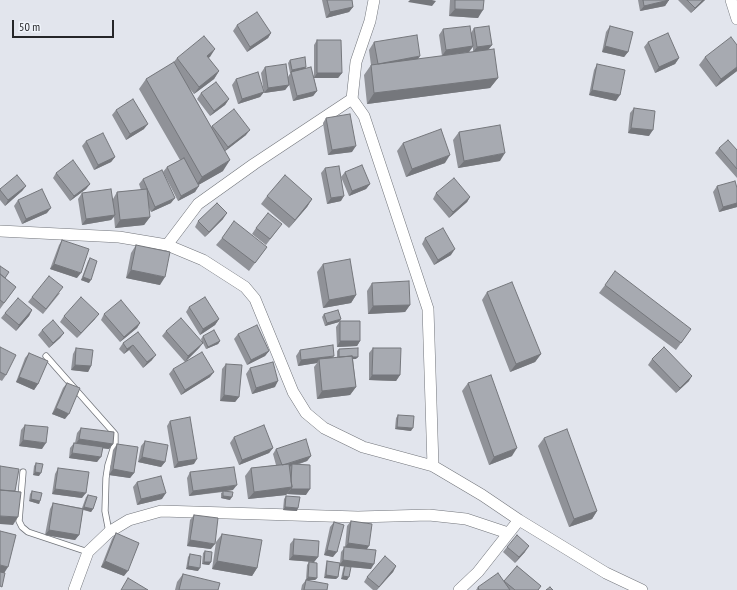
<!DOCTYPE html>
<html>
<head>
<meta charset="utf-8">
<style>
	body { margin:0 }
	#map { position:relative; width:737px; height:590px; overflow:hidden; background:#e2e5ed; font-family:"PT Sans Narrow",sans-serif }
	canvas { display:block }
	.scale { position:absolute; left:12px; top:20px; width:102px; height:18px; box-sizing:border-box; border:2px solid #252629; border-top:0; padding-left:5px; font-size:12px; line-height:14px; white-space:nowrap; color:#252629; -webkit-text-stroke:3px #eff3fa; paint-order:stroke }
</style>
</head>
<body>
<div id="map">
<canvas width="737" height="590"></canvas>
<div class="scale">50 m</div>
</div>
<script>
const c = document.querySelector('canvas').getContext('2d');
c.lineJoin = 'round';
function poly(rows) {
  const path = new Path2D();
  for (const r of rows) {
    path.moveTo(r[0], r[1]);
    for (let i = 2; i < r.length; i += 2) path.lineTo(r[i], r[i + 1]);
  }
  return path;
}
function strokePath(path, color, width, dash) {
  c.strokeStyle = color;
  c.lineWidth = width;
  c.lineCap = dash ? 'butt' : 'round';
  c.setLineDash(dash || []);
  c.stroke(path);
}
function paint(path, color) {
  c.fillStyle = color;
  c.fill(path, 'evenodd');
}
const service = poly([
	[46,356,115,434,115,443,108,465,106,478,105,511,109,532],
	[23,472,19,521,22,527,28,532,88,552]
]);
const minor = poly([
	[374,0,370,21,356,62,352,99,364,116,428,309,433,466],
	[731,0,737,19],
	[0,231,119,237,167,245,203,260,245,287,255,299,293,392,306,413,324,428,363,447,433,466,482,495,519,520,606,573,642,590],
	[167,245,198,204,254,164,352,99],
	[74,590,88,552,109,532,129,520,161,511,358,517,429,515,466,519,508,533],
	[459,590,478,572,519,520]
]);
strokePath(service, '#72757b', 7);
strokePath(minor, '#72757b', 12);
strokePath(service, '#fff', 5.5);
strokePath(minor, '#fff', 11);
paint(poly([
	[322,0,352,0,353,7,349,12,326,18],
	[450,0,484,0,478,18,449,16],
	[638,0,669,0,665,6,640,11],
	[678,0,705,0,691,13],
	[237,25,271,33,268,38,247,52,233,31],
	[610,26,628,52,624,57,602,52,606,32],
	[474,28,492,45,488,50,498,78,490,88,367,104,364,75,371,65,369,50,374,42,419,59,473,52,473,47,469,52,442,56,439,35,443,29,471,33],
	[317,40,342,73,338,78,314,78,317,91,313,96,293,101,288,80,289,85,285,90,264,93,261,73,265,67,288,77,291,72,290,73,288,63,290,60,306,68,314,76,314,45],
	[648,42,679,58,675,64,655,73,644,47],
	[737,45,737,71,716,87,699,65,705,57],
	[215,49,208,58,219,71,214,79,194,94,190,89,211,127,212,126,246,135,225,151,223,171,198,185,195,192,178,201,163,172,167,167,180,160,139,89,146,79,173,63,177,58],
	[597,64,616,101,589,95,594,70],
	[236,79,264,92,260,97,238,104,232,85],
	[201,93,229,99,225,105,210,116,197,99],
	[634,108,649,136,628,133,630,113],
	[116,110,144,129,126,140,112,115],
	[326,118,352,152,328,155,323,123],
	[459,132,500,161,458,168,453,140],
	[86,141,115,157,111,162,94,170,82,146],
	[403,143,445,163,406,177,397,151],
	[719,148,737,150,737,178,715,153],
	[325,168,341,201,327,204,321,173],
	[345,172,370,184,366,189,349,196,341,177],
	[56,173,90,184,86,189,70,201,53,178],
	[143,179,171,203,151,212,148,206,150,217,144,225,115,228,114,217,111,220,82,225,78,199,82,193,113,199,117,192,141,190,139,184],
	[26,186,22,191,5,206,0,200,0,189],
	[717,186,737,188,737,207,719,212,713,192],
	[436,193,470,197,467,202,449,218,433,199],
	[267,196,312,199,307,207,289,228,261,204],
	[18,200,47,213,22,224,14,206],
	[223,219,205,237,195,227,198,221],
	[256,228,278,229,266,245,252,234],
	[222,238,267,247,249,271,216,245],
	[425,238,451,255,434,265,422,244],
	[62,240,77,278,50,269,59,245],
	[136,245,160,285,126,278,131,253],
	[90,258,89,283,81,280,88,261],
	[323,264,356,295,351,303,323,308,317,272],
	[0,266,5,278,16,287,0,309],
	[372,283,410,305,405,312,368,314,367,291],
	[605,285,691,329,676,350,599,293],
	[487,292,541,354,535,362,510,372,482,300],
	[60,293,43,314,28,302,32,297],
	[189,307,219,319,215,325,200,335,186,312],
	[32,310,29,316,16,331,1,318,5,313],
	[104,314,140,323,137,328,120,342,101,320],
	[324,314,339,322,325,326,322,317],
	[64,316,95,319,77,338,60,322],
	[340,321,360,341,357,346,337,347,336,327],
	[42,330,64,333,60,338,49,348,38,335],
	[166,331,202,342,201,339,203,336,220,341,218,344,206,349,203,343,199,348,185,362,162,336],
	[138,332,152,360,143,368,129,350,124,354,119,349,123,343],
	[238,334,269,351,265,356,247,365,234,339],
	[0,347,6,375,2,381,0,380],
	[76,348,91,366,88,372,71,370,73,354],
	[373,348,400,375,396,381,369,380,369,353],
	[339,349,356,359,353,359,356,387,350,395,317,399,314,367,317,363,298,366,296,356,300,350,332,358,337,358,337,351],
	[29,353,38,384,34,390,16,382,25,358],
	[652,359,689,381,676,393,648,365],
	[226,364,239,397,235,402,220,401,222,369],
	[250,368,275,387,252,394,246,374],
	[173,369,210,377,181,395,169,374],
	[67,383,65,419,52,414,63,388],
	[468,383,512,456,489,465,462,391],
	[398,415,411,431,395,429,396,418],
	[170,421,194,464,174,468,167,426],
	[25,425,42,449,19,446,21,430],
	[81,428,113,444,109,449,102,448,97,462,69,458,70,448,74,443,75,443,77,433],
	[234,437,273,448,269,453,239,465,230,443],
	[544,438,597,511,592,519,569,527,538,446],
	[145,441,165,462,161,467,138,462,141,446],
	[117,444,134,473,130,478,109,475,113,450],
	[276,449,311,456,307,461,297,465,306,495,287,494,286,495,248,499,245,476,251,468,276,465,273,454],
	[36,463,39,476,33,475,34,466],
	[58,468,82,498,52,494,55,474],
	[190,472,233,490,226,491,230,500,221,498,221,493,223,492,189,496,187,478],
	[137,482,162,499,137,505,133,487],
	[32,491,40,501,39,504,29,501,30,494],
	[88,495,93,509,91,512,83,510,79,535,75,540,45,535,50,509,53,503,82,508,86,497],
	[286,496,297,511,283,510,284,499],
	[194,515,211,549,187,546,190,520],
	[351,521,367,549,371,569,350,567,347,580,341,579,343,569,344,566,340,566,338,577,336,579,324,578,326,564,327,561,340,563,341,552,345,547,347,526],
	[334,522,333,557,324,555,330,527],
	[116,533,124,576,101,567,112,539],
	[222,534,257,568,252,576,212,569,216,542],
	[294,539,318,557,314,562,289,560,290,544],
	[507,547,525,552,515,563,503,552],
	[205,551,211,562,209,565,202,564,203,553],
	[190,554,198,571,186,569,188,557],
	[309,562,317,578,315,580,306,580,307,565],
	[396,566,393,572,377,590,373,590,364,582,367,577],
	[517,566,541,586,538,590,476,590,478,587,504,581],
	[183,574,218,590,175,590,177,582],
	[306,580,327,590,301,590,302,585]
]), '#909298');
paint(poly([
	[410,0,432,0,436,1,432,6,408,2],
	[669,0,665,6,640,11,644,6],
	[703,0,705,0,691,13,695,8],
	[353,7,349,12,326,18,330,12],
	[455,9,483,10,478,18,449,16],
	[271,33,268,38,247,52,250,47],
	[492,45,488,50,473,52,477,47],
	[473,46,469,52,442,56,446,50],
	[605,46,628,52,624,57,602,52],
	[215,49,210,57,201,63,207,56],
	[420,56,415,64,378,64],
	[679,58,675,64,655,73,659,67],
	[306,67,304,70,290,73,292,70],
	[737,67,737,71,716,87,721,79],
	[219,71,214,79,194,94,199,87],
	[317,73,342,73,338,78,314,78],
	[498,78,490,88,367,104,374,93],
	[289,85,285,90,264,93,268,88],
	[592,90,620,95,616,101,589,95],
	[317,91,313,96,293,101,297,96],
	[264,92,260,97,238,104,242,99],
	[229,99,225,105,210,116,214,111],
	[148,124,144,129,126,140,130,134],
	[631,128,653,130,649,136,628,133],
	[250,130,246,135,224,152,228,147],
	[356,146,352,152,328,155,332,150],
	[505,153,500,161,458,168,464,161],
	[450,155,445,163,406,177,412,169],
	[115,157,111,162,94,170,98,165],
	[230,160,223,171,195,187,202,177],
	[90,184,86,189,70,201,74,196],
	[370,184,366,189,349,196,352,191],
	[26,186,22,191,5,206,8,200],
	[199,186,195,192,178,201,181,196],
	[344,196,341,201,327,204,331,198],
	[470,197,467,202,449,218,453,212],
	[175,198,171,203,151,212,155,207],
	[312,199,307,207,289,228,295,220],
	[737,203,737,207,719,212,723,207],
	[51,208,47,213,22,224,26,219],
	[227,213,223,219,205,237,209,232],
	[115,215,111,220,82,225,86,219],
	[150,217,144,225,115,228,120,220],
	[455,249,451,255,434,265,438,260],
	[54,264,81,273,77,278,50,269],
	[131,270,165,277,160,285,126,278],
	[83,277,91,280,89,283,81,280],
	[356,295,351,303,323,308,329,300],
	[410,305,405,312,368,314,373,306],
	[32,310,29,316,16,331,19,325],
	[99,314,95,319,77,338,81,333],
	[219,319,215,325,200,335,203,329],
	[341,319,339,322,325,326,327,323],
	[140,323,137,328,120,342,124,337],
	[64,333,60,338,49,348,53,343],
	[220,341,218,344,206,349,208,347],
	[340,341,360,341,357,346,337,347],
	[203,343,199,348,185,362,188,356],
	[133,345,129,350,124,354,127,349],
	[269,351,265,356,247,365,251,360],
	[541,354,535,362,510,372,516,364],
	[156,355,152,360,143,368,147,362],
	[334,356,330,361,319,359,317,363,298,366,301,360],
	[339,357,358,357,356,359,337,360],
	[75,365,91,366,88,372,71,370],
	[214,372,210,377,181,395,185,390],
	[372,375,400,375,396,381,369,380],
	[692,376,689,381,676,393,680,388],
	[19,377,38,384,34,390,16,382],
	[278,381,275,387,252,394,256,388],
	[356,387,350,395,317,399,322,391],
	[224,395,239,397,235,402,220,401],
	[56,408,69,414,65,419,52,414],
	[397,427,413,428,411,431,395,429],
	[79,439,113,444,109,449,75,445],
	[23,440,46,443,42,449,19,446],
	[273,448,269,453,239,465,242,460],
	[517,448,512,456,489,465,494,457],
	[72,453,101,457,97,462,69,458],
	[311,456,307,461,291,466,292,464,290,467,282,466],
	[142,457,165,462,161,467,138,462],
	[197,459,194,464,174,468,178,462],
	[113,469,134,473,130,478,109,475],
	[35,472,41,473,39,476,33,475],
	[237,485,233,490,189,496,193,491],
	[292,487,286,495,248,499,254,492],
	[55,489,86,493,82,498,52,494],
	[291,489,310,489,306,495,287,494],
	[166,493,162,499,137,505,141,499],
	[223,496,232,497,230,500,221,498],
	[31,499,40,501,39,504,29,501],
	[84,507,93,509,91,512,82,509],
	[285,507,298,508,297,511,283,510],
	[597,511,592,519,569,527,574,519],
	[0,516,18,517,13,525,0,524],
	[49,530,79,535,75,540,45,535],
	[190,540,215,544,211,549,187,546],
	[348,543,369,546,365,552,344,549],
	[529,546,525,552,515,563,519,557],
	[327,550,337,552,333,557,324,555],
	[293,555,318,557,314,562,289,560],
	[343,560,374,564,371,569,339,566],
	[105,561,128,571,124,576,101,567],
	[217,561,257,568,252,576,212,569],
	[204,562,211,562,209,565,202,564],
	[0,565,8,567,3,575,0,574],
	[188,566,200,568,198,571,186,569],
	[396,566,393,572,376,590,379,587],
	[326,575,338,577,336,579,324,578],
	[343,576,349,577,347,580,341,579],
	[308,577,317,578,315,580,306,580]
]), '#75777c');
const building = poly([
	[327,0,352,0,353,7,330,12,327,0],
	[455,0,484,0,483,10,455,9,455,0],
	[643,0,669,0,644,6,643,0],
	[687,0,703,0,695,8,687,0],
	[257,12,271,33,250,47,237,25,257,12],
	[470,26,473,46,446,50,443,29,470,26],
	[489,26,492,45,477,47,474,28,489,26],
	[610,26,633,32,628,52,605,46,610,26],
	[668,33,679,58,659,67,648,42,668,33],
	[417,35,420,56,378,64,374,42,417,35],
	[204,36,215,49,207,56,219,71,199,87,177,58,204,36],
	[731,37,737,45,737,67,721,79,705,57,731,37],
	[317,40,341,40,342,73,317,73,317,40],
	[494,49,498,78,374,93,371,65,494,49],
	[305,57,306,67,292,70,290,60,305,57],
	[174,62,230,160,202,177,146,79,174,62],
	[286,64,289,85,268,88,265,67,286,64],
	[597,64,625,70,620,95,592,90,597,64],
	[311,67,317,91,297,96,291,72,311,67],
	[258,72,264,92,242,99,236,79,258,72],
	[216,82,229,99,214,111,201,93,216,82],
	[133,99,148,124,130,134,116,110,133,99],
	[634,108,655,111,653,130,631,128,634,108],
	[234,109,250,130,228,147,212,126,234,109],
	[350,114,356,146,332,150,326,118,350,114],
	[500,125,505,153,464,161,459,132,500,125],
	[441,129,450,155,412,169,403,143,441,129],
	[103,133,115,157,98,165,86,141,103,133],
	[728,140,737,150,737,169,719,148,728,140],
	[184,158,199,186,181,196,167,167,184,158],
	[73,160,90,184,74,196,56,173,73,160],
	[362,165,370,184,352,191,345,172,362,165],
	[339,166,344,196,331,198,325,168,339,166],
	[162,170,175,198,155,207,143,179,162,170],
	[17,175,26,186,8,200,0,190,0,189,17,175],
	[285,175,312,199,295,220,267,196,285,175],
	[454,178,470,197,453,212,436,193,454,178],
	[735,181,737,188,737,203,723,207,717,186,735,181],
	[42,189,51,208,26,219,18,200,42,189],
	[111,189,115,215,86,219,82,193,111,189],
	[147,189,150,217,120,220,117,192,147,189],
	[217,203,227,213,209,232,198,221,217,203],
	[268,213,282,224,270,239,256,228,268,213],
	[234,221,267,247,255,263,222,238,234,221],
	[443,228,455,249,438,260,425,238,443,228],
	[62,240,89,249,81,273,54,264,62,240],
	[136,245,170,252,165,277,131,270,136,245],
	[90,258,97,261,91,280,83,277,90,258],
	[350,259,356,295,329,300,323,264,350,259],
	[0,266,9,272,5,278,0,274,0,266],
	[615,271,691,329,681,343,605,285,615,271],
	[0,274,16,287,4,303,0,300,0,274],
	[49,276,63,287,46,309,32,297,49,276],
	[409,281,410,305,373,306,372,283,409,281],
	[512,282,541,354,516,364,487,292,512,282],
	[81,297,99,314,81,333,64,316,81,297],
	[205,297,219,319,203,329,189,307,205,297],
	[18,298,32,310,19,325,5,313,18,298],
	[121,300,140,323,124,337,104,314,121,300],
	[338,310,341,319,327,323,324,314,338,310],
	[181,318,203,343,188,356,166,331,181,318],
	[53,320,64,333,53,343,42,330,53,320],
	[340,321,360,321,360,341,340,341,340,321],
	[257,325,269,351,251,360,238,334,257,325],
	[214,330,220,341,208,347,203,336,214,330],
	[138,332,156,355,147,362,133,345,127,349,123,343,138,332],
	[333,345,334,356,301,360,300,350,333,345],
	[0,347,16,355,6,375,0,372,0,347],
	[664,347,692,376,680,388,652,359,664,347],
	[76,348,93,350,91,366,75,365,76,348],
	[358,348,358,357,353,357,352,356,339,357,339,349,358,348],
	[373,348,401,348,400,375,372,375,373,348],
	[202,352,214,372,185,390,173,369,202,352],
	[29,353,48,361,38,384,19,377,29,353],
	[352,356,356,387,322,391,319,359,352,356],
	[273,362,278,381,256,388,250,368,273,362],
	[226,364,242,365,239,397,224,395,226,364],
	[491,375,517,448,494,457,468,383,491,375],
	[67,383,80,388,69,414,56,408,67,383],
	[398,415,414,416,413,428,397,427,398,415],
	[190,417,197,459,178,462,170,421,190,417],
	[25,425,48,427,46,443,23,440,25,425],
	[264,425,273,448,242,460,234,437,264,425],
	[81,428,114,432,113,444,79,439,81,428],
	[567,429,597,511,574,519,544,438,567,429],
	[306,439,311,456,286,464,282,465,276,449,306,439],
	[145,441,168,445,165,462,142,457,145,441],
	[74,443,103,447,101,457,72,453,74,443],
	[117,444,138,447,134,473,113,469,117,444],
	[36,463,43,464,41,473,35,472,36,463],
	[289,464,292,487,254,492,251,468,289,464],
	[292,464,310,465,310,489,291,489,292,487,291,481,292,464],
	[0,466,19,469,15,491,0,490,0,466],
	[234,467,237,485,193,491,190,472,234,467],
	[58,468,89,472,86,493,55,489,58,468],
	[161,476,166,493,141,499,137,482,161,476],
	[0,490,21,492,18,517,0,516,0,490],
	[32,491,42,493,40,501,31,499,32,491],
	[223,491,233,492,232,497,223,496,223,491],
	[88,495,97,497,93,509,84,507,88,495],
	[286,496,300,497,298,508,285,507,286,496],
	[53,503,83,509,79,535,49,530,53,503],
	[194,515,218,518,215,544,190,540,194,515],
	[351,521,372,524,369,546,348,543,351,521],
	[334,522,344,525,337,552,327,550,334,522],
	[0,531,16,535,8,567,0,565,0,531],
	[116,533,139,543,128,571,105,561,116,533],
	[222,534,262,540,257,568,217,561,222,534],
	[517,535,529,546,519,557,507,547,517,535],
	[294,539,319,541,318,557,293,555,294,539],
	[344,547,376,550,374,564,343,560,344,547],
	[205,551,212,552,211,562,204,562,205,551],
	[190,554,201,556,200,568,188,566,190,554],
	[385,556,396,566,379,587,367,577,385,556],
	[327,561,340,563,338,577,326,575,327,561],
	[309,562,317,563,317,578,308,577,309,562],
	[345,566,351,567,349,577,343,576,345,566],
	[517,566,541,586,538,590,515,590,504,581,517,566],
	[0,572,5,573,2,587,0,586,0,572],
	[498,573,510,590,479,590,478,587,498,573],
	[183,574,220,583,218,590,179,590,183,574],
	[128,578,148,590,121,590,128,578],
	[306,580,328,584,327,590,304,590,306,580],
	[550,587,553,590,546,590,550,587]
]);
paint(building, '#a7aab1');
strokePath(building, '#75777c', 1);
</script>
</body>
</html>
